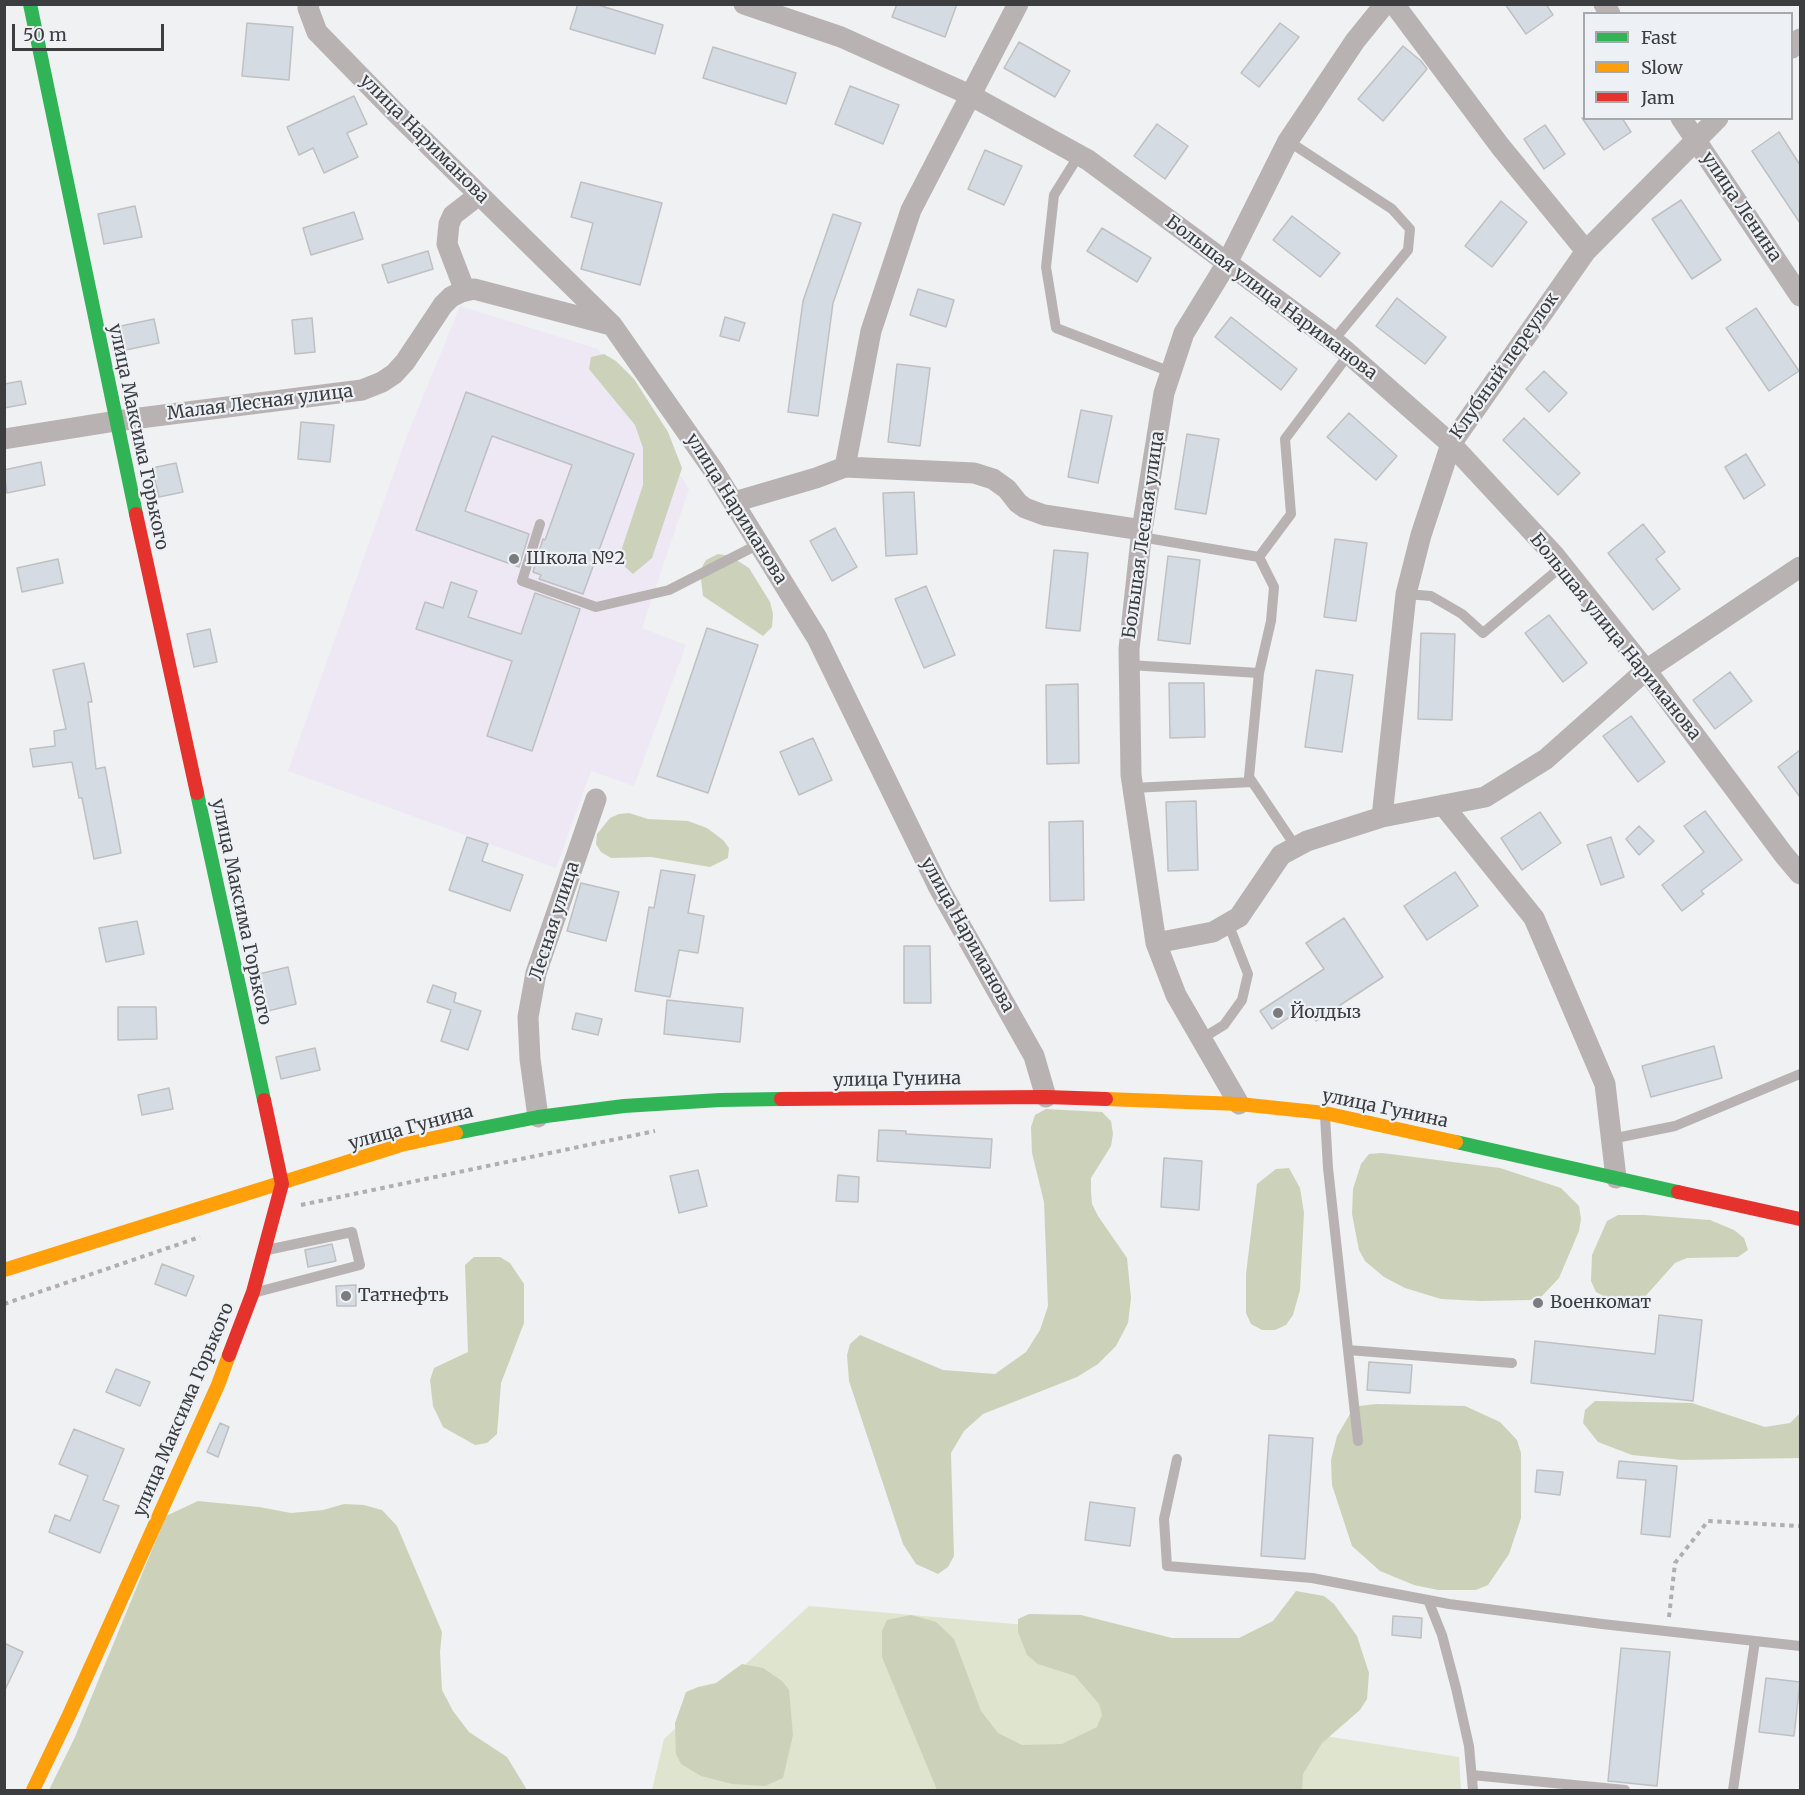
<!DOCTYPE html>
<html>
<head>
<meta charset="utf-8">
<style>
	body { margin:0 }
	#map { position:relative; width:1805px; height:1795px; overflow:hidden; background:#eff1f3; font-family:Merriweather,serif }
	canvas { display:block }
	.frame { position:absolute; inset:0; border:6px solid #3c3d3f; pointer-events:none }
	.legend { position:absolute; left:1583px; top:12px; width:210px; height:108px; box-sizing:border-box; background:#edf1f5; border:2px solid #a6a9ac; margin:0; padding:8px 10px; list-style:none; font-size:18px; color:#3c3d3f }
	.legend li { display:flex; align-items:center; gap:12px; height:30px }
	.legend b { width:30px; border:2px solid #a6a9ac }
	.scale { position:absolute; left:12px; top:24px; width:152px; height:27px; box-sizing:border-box; border:3px solid #3c3d3f; border-top:0; padding-left:8px; font-size:18px; line-height:21px; white-space:nowrap; color:#3c3d3f; -webkit-text-stroke:4px #edf1f5; paint-order:stroke }
</style>
</head>
<body>
<div id="map">
<canvas width="1805" height="1795"></canvas>
<div class="frame"></div>
<ul class="legend">
<li><b style="height:8px;background:#30b455"></b>Fast</li>
<li><b style="height:8px;background:#ff9f0a"></b>Slow</li>
<li><b style="height:8px;background:#e5322d"></b>Jam</li>
</ul>
<div class="scale">50 m</div>
</div>
<script>
const c = document.querySelector('canvas').getContext('2d');
c.lineJoin = 'round';
function paint(path, color) {
  c.fillStyle = color;
  c.fill(path, 'evenodd');
}
function poly(rows) {
  const path = new Path2D();
  for (const r of rows) {
    path.moveTo(r[0], r[1]);
    for (let i = 2; i < r.length; i += 2) path.lineTo(r[i], r[i + 1]);
  }
  return path;
}
function strokePath(path, color, width, dash) {
  c.strokeStyle = color;
  c.lineWidth = width;
  c.lineCap = dash ? 'butt' : 'round';
  c.setLineDash(dash || []);
  c.stroke(path);
}
function drawText(font, color, halo, rows, align = 'center') {
  c.font = font + ' Merriweather,serif';
  c.lineWidth = 4.5;
  c.setLineDash([]);
  c.textBaseline = 'middle';
  c.strokeStyle = halo;
  c.fillStyle = color;
  for (const [text, x, y, turn = 0] of rows) {
    c.save();
    c.translate(x, y);
    c.rotate((+turn || 0) * Math.PI / 180);
    c.textAlign = isNaN(turn) ? turn : align;
    if (halo) c.strokeText(text, 0, 0);
    c.fillText(text, 0, 0);
    c.restore();
  }
}
paint(poly([
	[460,306,598,349,689,489,642,628,686,645,634,786,591,771,556,868,288,771,407,436]
]), '#eee8f5');
paint(poly([
	[809,1606,1037,1626,1299,1732,1459,1757,1461,1790,652,1790,664,1739]
]), '#dee4cd');
paint(poly([
	[604,354,616,361,634,379,668,432,682,468,652,558,633,574,623,565,621,551,643,485,643,448,635,425,589,369,591,357],
	[718,554,730,556,749,568,770,602,773,614,772,627,763,636,703,596,700,571,706,560],
	[629,813,648,819,688,821,707,828,723,840,729,848,728,858,710,867,651,857,611,858,601,852,596,844,597,834,610,818,619,814],
	[1046,1109,1102,1112,1111,1121,1113,1134,1111,1146,1091,1178,1091,1191,1092,1204,1098,1216,1127,1258,1131,1298,1128,1323,1116,1346,1098,1364,1077,1377,983,1414,964,1431,951,1453,954,1556,948,1567,938,1574,916,1564,903,1544,849,1381,847,1355,850,1344,860,1335,943,1370,995,1374,1026,1352,1040,1330,1048,1306,1044,1202,1032,1153,1031,1127,1035,1115],
	[1382,1153,1500,1168,1561,1188,1579,1206,1581,1219,1579,1231,1559,1278,1542,1296,1530,1300,1480,1301,1441,1299,1405,1288,1384,1277,1365,1261,1359,1250,1352,1214,1353,1189,1361,1164,1369,1154],
	[1289,1168,1300,1188,1304,1213,1300,1290,1293,1315,1286,1325,1275,1330,1262,1330,1251,1324,1246,1313,1246,1274,1257,1184,1276,1169],
	[1618,1215,1644,1215,1710,1220,1734,1230,1744,1238,1748,1250,1738,1257,1687,1258,1675,1263,1642,1300,1618,1304,1596,1292,1591,1281,1592,1255,1607,1221],
	[474,1257,500,1257,510,1263,524,1284,524,1323,501,1383,497,1434,487,1443,475,1445,443,1427,433,1406,430,1380,434,1368,468,1352,465,1265],
	[1595,1401,1692,1403,1765,1427,1790,1423,1800,1413,1800,1458,1682,1460,1632,1455,1598,1442,1583,1423,1585,1410],
	[1376,1404,1465,1406,1500,1422,1517,1440,1521,1453,1521,1518,1509,1554,1488,1585,1476,1590,1438,1590,1414,1585,1380,1571,1352,1546,1332,1485,1331,1460,1337,1436,1350,1414,1359,1406],
	[198,1501,259,1507,291,1513,323,1510,344,1504,364,1505,382,1510,397,1526,442,1632,440,1652,442,1690,453,1711,469,1732,507,1757,527,1790,49,1790,75,1737,166,1516],
	[1296,1591,1324,1596,1334,1604,1357,1636,1369,1673,1367,1699,1360,1710,1322,1743,1303,1774,1302,1790,937,1790,882,1657,882,1631,887,1620,911,1615,936,1622,954,1639,981,1711,998,1733,1022,1745,1062,1744,1097,1727,1102,1715,1099,1704,1075,1676,1038,1664,1027,1655,1018,1632,1018,1619,1029,1614,1081,1615,1172,1638,1239,1638,1273,1621],
	[742,1664,763,1668,782,1681,789,1690,793,1735,783,1778,765,1786,732,1784,701,1776,681,1764,676,1754,675,1723,686,1692,698,1687,716,1683]
]), '#ccd2b9');
const building = poly([
	[578,4,595,4,663,25,655,54,570,29,578,4],
	[897,4,957,4,945,37,892,17,897,4],
	[1505,4,1546,4,1553,15,1526,34,1505,4],
	[247,23,293,27,289,80,242,76,247,23],
	[1280,23,1299,37,1259,87,1241,73,1280,23],
	[1019,42,1070,71,1055,97,1004,68,1019,42],
	[1403,46,1421,61,1427,69,1383,121,1358,99,1403,46],
	[713,47,796,73,786,104,703,78,713,47],
	[850,86,899,105,883,144,835,124,850,86],
	[354,96,367,124,347,133,358,157,324,173,313,148,299,155,287,127,354,96],
	[1582,118,1622,118,1631,132,1604,150,1582,118],
	[1157,124,1188,146,1165,179,1134,156,1157,124],
	[1545,125,1565,154,1544,169,1524,139,1545,125],
	[1779,132,1800,165,1800,223,1752,151,1779,132],
	[985,150,1022,166,1004,205,968,189,985,150],
	[581,182,662,203,640,285,581,269,593,223,571,217,581,182],
	[1681,200,1721,260,1692,279,1652,219,1681,200],
	[1501,201,1527,222,1492,267,1465,246,1501,201],
	[135,206,142,237,104,244,98,214,135,206],
	[354,212,363,239,311,255,303,228,354,212],
	[833,214,861,223,833,303,818,416,788,412,803,301,833,214],
	[1292,216,1340,253,1320,277,1273,240,1292,216],
	[1102,228,1151,258,1137,282,1087,251,1102,228],
	[428,251,433,269,388,283,382,265,428,251],
	[918,289,954,300,946,327,910,315,918,289],
	[1397,298,1446,337,1425,364,1376,326,1397,298],
	[1756,308,1799,371,1769,391,1726,328,1756,308],
	[725,317,745,323,739,341,720,336,725,317],
	[1231,317,1297,369,1281,390,1215,337,1231,317],
	[312,318,315,352,295,354,292,320,312,318],
	[154,319,159,343,126,350,121,326,154,319],
	[897,364,930,368,920,446,888,442,897,364],
	[1544,371,1567,393,1549,412,1526,389,1544,371],
	[21,381,26,404,4,408,4,384,21,381],
	[466,392,634,454,583,594,539,579,541,575,533,572,543,539,545,540,572,465,492,436,465,511,529,534,519,567,416,530,466,392],
	[1081,410,1112,416,1098,483,1068,477,1081,410],
	[1349,413,1397,456,1376,480,1327,437,1349,413],
	[1524,418,1580,473,1558,495,1503,440,1524,418],
	[301,422,334,425,330,462,298,459,301,422],
	[1187,434,1219,439,1206,514,1175,509,1187,434],
	[1746,454,1765,485,1744,499,1725,467,1746,454],
	[41,462,45,485,7,493,4,470,41,462],
	[176,463,183,492,159,497,152,468,176,463],
	[914,492,917,554,886,556,883,493,914,492],
	[1643,524,1665,552,1656,559,1680,589,1653,610,1608,553,1643,524],
	[835,528,857,567,832,581,810,541,835,528],
	[1335,539,1367,543,1356,621,1324,617,1335,539],
	[1054,550,1088,553,1080,631,1046,628,1054,550],
	[1168,556,1200,560,1190,644,1158,640,1168,556],
	[58,559,63,583,22,592,17,568,58,559],
	[451,582,477,591,468,617,521,634,535,593,580,609,532,751,487,736,512,661,416,629,425,602,443,608,451,582],
	[926,586,955,655,924,668,895,599,926,586],
	[1549,615,1587,663,1563,682,1525,633,1549,615],
	[707,628,758,645,708,793,657,776,707,628],
	[210,629,217,662,194,667,187,634,210,629],
	[1421,633,1455,634,1452,720,1418,719,1421,633],
	[84,663,92,702,88,702,96,769,105,767,121,853,94,859,82,798,79,798,72,762,33,767,30,749,55,746,54,731,66,729,53,670,84,663],
	[1316,670,1353,675,1342,752,1305,747,1316,670],
	[1730,672,1752,701,1715,729,1693,700,1730,672],
	[1169,683,1204,683,1205,737,1170,738,1169,683],
	[1078,684,1079,763,1047,764,1046,685,1078,684],
	[1631,716,1665,762,1638,782,1603,736,1631,716],
	[813,738,832,780,799,795,780,752,813,738],
	[1800,750,1800,797,1778,767,1800,750],
	[1196,801,1198,870,1168,871,1166,802,1196,801],
	[1705,811,1742,860,1701,891,1704,894,1682,911,1662,885,1704,852,1684,826,1705,811],
	[1540,812,1561,843,1522,870,1501,838,1540,812],
	[1083,821,1084,900,1050,901,1049,822,1083,821],
	[1639,826,1654,841,1639,855,1626,839,1639,826],
	[467,837,488,844,482,861,523,875,510,911,449,890,467,837],
	[1611,837,1624,877,1601,885,1587,845,1611,837],
	[661,870,695,875,688,913,704,916,698,953,679,950,670,997,635,991,649,907,654,908,661,870],
	[1455,872,1478,906,1427,940,1404,906,1455,872],
	[581,883,619,892,606,941,567,931,581,883],
	[1344,918,1383,977,1316,1021,1306,1006,1272,1029,1260,1011,1324,969,1306,943,1344,918],
	[137,921,144,954,106,962,99,928,137,921],
	[904,946,930,946,931,1003,904,1003,904,946],
	[288,967,296,1004,268,1011,259,974,288,967],
	[433,985,456,993,454,1002,481,1011,468,1050,441,1041,451,1010,427,1002,433,985],
	[667,1000,743,1008,740,1042,664,1034,667,1000],
	[118,1007,156,1007,157,1039,118,1040,118,1007],
	[576,1013,602,1019,598,1035,572,1029,576,1013],
	[1714,1046,1722,1078,1651,1097,1642,1066,1714,1046],
	[315,1048,320,1070,281,1079,276,1057,315,1048],
	[169,1088,173,1109,142,1115,138,1095,169,1088],
	[879,1130,906,1131,906,1134,992,1139,990,1168,877,1161,879,1130],
	[1164,1158,1202,1161,1199,1210,1161,1207,1164,1158],
	[698,1170,707,1206,679,1213,670,1176,698,1170],
	[838,1175,859,1177,858,1202,836,1201,838,1175],
	[332,1244,336,1261,308,1267,305,1250,332,1244],
	[162,1264,194,1276,186,1296,155,1284,162,1264],
	[356,1285,356,1306,337,1306,336,1286,356,1285],
	[1659,1315,1702,1320,1693,1401,1531,1383,1535,1341,1655,1354,1659,1315],
	[1369,1362,1412,1365,1410,1393,1367,1390,1369,1362],
	[116,1369,150,1382,140,1406,106,1392,116,1369],
	[220,1423,229,1427,218,1457,207,1452,220,1423],
	[74,1429,124,1449,103,1500,119,1506,100,1553,49,1532,55,1515,70,1521,88,1476,59,1464,74,1429],
	[1269,1435,1313,1438,1305,1559,1261,1556,1269,1435],
	[1619,1461,1677,1466,1670,1537,1641,1534,1646,1480,1617,1478,1619,1461],
	[1537,1470,1563,1472,1560,1495,1535,1492,1537,1470],
	[1090,1502,1135,1508,1130,1546,1085,1540,1090,1502],
	[1393,1616,1422,1618,1421,1638,1392,1635,1393,1616],
	[4,1643,23,1652,4,1692,4,1643],
	[1621,1648,1670,1652,1657,1786,1608,1781,1621,1648],
	[1766,1678,1800,1682,1794,1736,1759,1732,1766,1678]
]);
paint(building, '#d4dbe2');
strokePath(building, '#bfc0c2', 1.5);
strokePath(poly([
	[301,1205,655,1131],
	[4,1304,200,1237],
	[1669,1617,1675,1563,1708,1521,1800,1526]
]), '#b2aeae', 4, [4.5, 4.5]);
strokePath(poly([
	[1288,141,1392,209,1410,229,1408,250,1333,341],
	[1079,155,1054,195,1046,267,1056,328,1171,372],
	[540,524,522,581,596,607,669,590,759,544],
	[1141,537,1259,557,1291,514,1285,439,1349,354],
	[1259,557,1274,587,1271,621,1259,673,1249,777,1296,847],
	[1406,594,1431,596,1462,614,1483,633,1562,566],
	[1129,665,1259,673],
	[1133,788,1252,782],
	[1201,1039,1224,1025,1242,1000,1248,974,1228,923],
	[1325,1116,1328,1168,1358,1441],
	[1611,1139,1675,1126,1800,1074],
	[257,1292,360,1265,352,1232,267,1250],
	[1348,1350,1512,1363],
	[1177,1459,1164,1519,1167,1566,1312,1578,1449,1604,1602,1624,1800,1646],
	[1428,1600,1442,1635,1456,1688,1469,1746,1473,1790],
	[1472,1775,1625,1790],
	[1733,1790,1755,1641]
]), '#b9b2b2', 10);
strokePath(poly([
	[309,4,308,8,317,32,398,115,612,325,714,471,817,638,938,886,1034,1056,1046,1097],
	[744,4,841,37,970,95,1088,160,1341,347,1451,444,1555,556,1646,670,1784,855,1800,874],
	[1394,4,1500,146,1586,251],
	[1604,4,1610,14],
	[1792,48,1800,39],
	[1681,118,1800,296],
	[465,291,447,244,449,224,453,215,479,195],
	[4,439,116,421,362,390,382,382,394,374,405,362,443,305,451,297,461,292,474,289,611,325],
	[845,467,871,331,911,210,1018,4],
	[734,502,816,478,845,467,974,473,993,479,1007,489,1018,503,1025,508,1044,515,1142,530],
	[1443,805,1534,918,1605,1084,1616,1178],
	[1382,817,1406,594,1421,535,1451,444,1586,251,1718,118],
	[1156,943,1213,932,1239,917,1281,855,1307,841,1382,817,1485,797,1546,759,1646,670,1800,567],
	[1239,1104,1176,995,1156,943,1131,775,1129,649,1142,530,1164,393,1184,333,1227,263,1288,141,1355,41,1385,4],
	[538,1117,530,1059,528,1017,536,973,596,799]
]), '#b9b2b2', 21);
strokePath(poly([
	[30,4,136,514],
	[197,793,264,1100],
	[456,1133,538,1117,624,1106,720,1100,781,1099],
	[1456,1142,1678,1192]
]), '#30b455', 14);
strokePath(poly([
	[1106,1099,1239,1104,1325,1113,1456,1142],
	[4,1270,401,1145,456,1133],
	[33,1790,69,1715,218,1385,229,1355]
]), '#ff9f0a', 14);
strokePath(poly([
	[136,514,197,793],
	[781,1099,1046,1097,1106,1099],
	[1678,1192,1800,1219],
	[229,1355,253,1292,282,1184,264,1100]
]), '#e5322d', 14);
for (const [x, y, r, color] of [
	[514,559,6,"#7b7c7e"],
	[1278,1013,6,"#7b7c7e"],
	[346,1296,6,"#7b7c7e"],
	[1538,1303,6,"#7b7c7e"]
]) {
  const dot = new Path2D();
  dot.arc(x, y, r, 0, 2 * Math.PI);
  c.fillStyle = color;
  c.fill(dot);
  strokePath(dot, '#edf1f5', 2);
}
drawText('18px', '#3c3d3f', '#edf1f5', [
	["улица Нариманова",424,139,45],
	["улица Ленина",1741,207,56],
	["Большая улица Нариманова",1271,298,37],
	["Клубный переулок",1505,366,-55],
	["Малая Лесная улица",260,403,-7],
	["улица Максима Горького",138,437,78],
	["улица Нариманова",736,509,58],
	["Большая Лесная улица",1144,535,-82],
	["Большая улица Нариманова",1615,637,51],
	["улица Максима Горького",241,912,78],
	["Лесная улица",555,921,-72],
	["улица Нариманова",967,935,61],
	["улица Гунина",897,1080,-1],
	["улица Гунина",1385,1109,12],
	["улица Гунина",411,1128,-15],
	["улица Максима Горького",184,1410,-67]
]);
drawText('18px', '#3c3d3f', '#edf1f5', [
	["Школа №2",526,559],
	["Йолдыз",1290,1013],
	["Татнефть",358,1296],
	["Военкомат",1550,1303]
], 'left');
</script>
</body>
</html>
